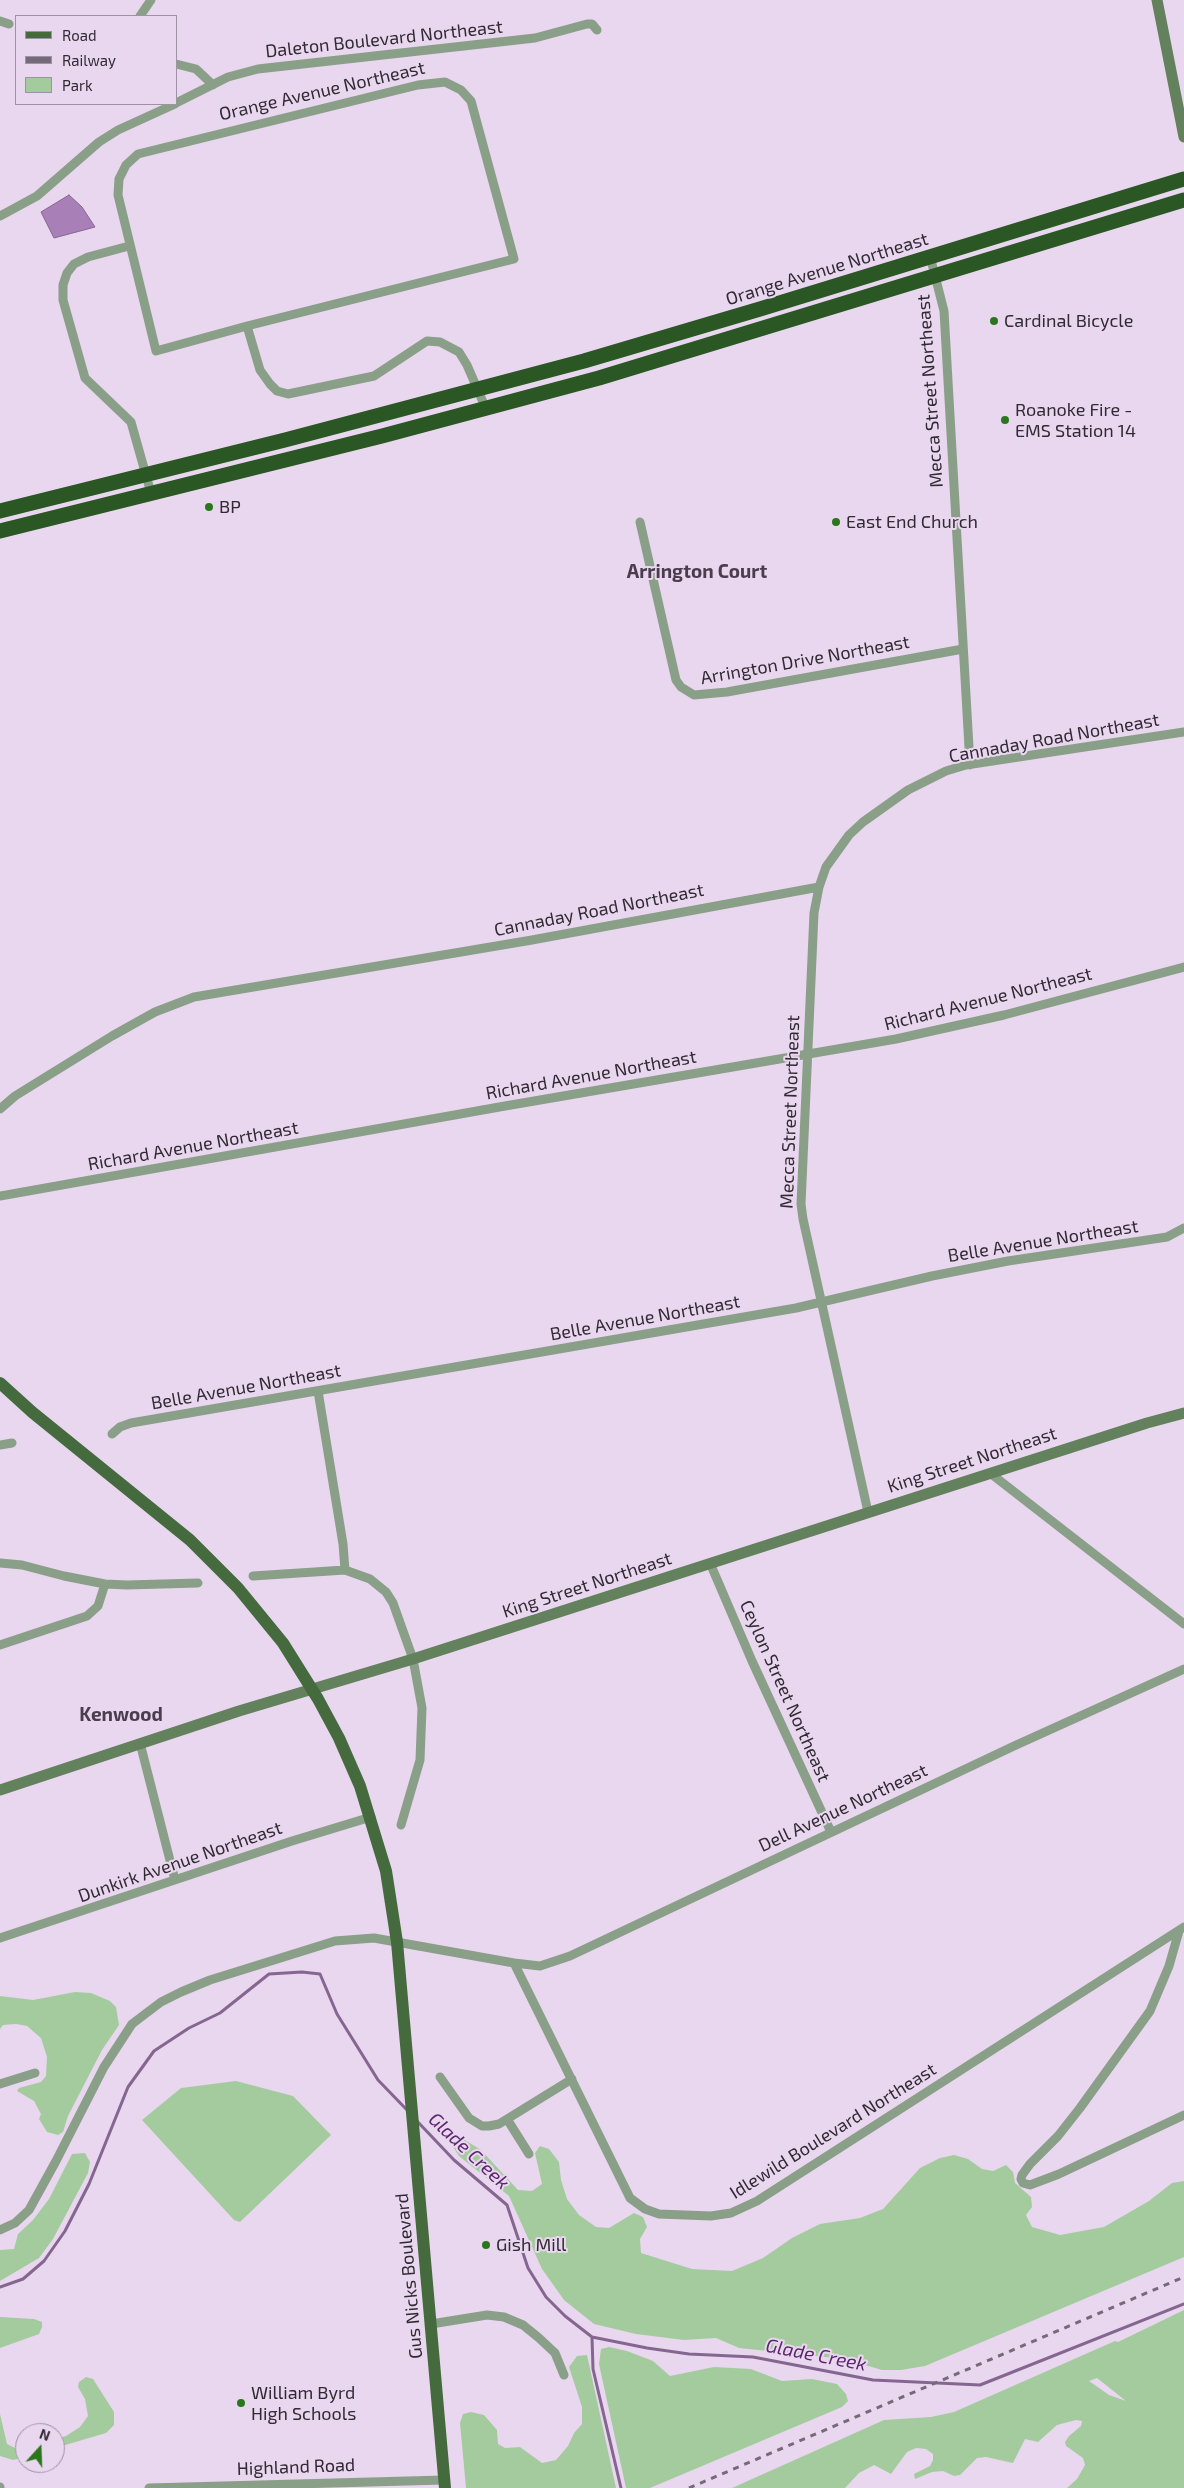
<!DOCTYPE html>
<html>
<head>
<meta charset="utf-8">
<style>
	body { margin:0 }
	#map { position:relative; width:1184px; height:2488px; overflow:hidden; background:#e9d7ef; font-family:"Exo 2",sans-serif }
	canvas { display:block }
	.legend { position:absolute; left:15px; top:15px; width:162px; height:90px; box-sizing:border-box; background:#e9d7ef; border:1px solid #9f92a4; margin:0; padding:6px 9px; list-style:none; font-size:15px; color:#312a33 }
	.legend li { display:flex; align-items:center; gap:10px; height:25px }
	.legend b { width:25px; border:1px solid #9f92a4 }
	.north { position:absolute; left:15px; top:2423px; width:50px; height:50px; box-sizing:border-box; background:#e9d7ef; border:1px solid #9f92a4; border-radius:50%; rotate:20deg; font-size:14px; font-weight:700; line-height:20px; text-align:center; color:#312a33 }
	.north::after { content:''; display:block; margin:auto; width:18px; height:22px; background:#2a761c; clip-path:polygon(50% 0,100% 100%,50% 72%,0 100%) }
</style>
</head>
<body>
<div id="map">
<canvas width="1184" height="2488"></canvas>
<ul class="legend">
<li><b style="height:6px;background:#446a3e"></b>Road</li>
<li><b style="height:6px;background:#756a79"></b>Railway</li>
<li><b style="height:14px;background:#a4cb9e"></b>Park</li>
</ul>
<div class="north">N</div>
</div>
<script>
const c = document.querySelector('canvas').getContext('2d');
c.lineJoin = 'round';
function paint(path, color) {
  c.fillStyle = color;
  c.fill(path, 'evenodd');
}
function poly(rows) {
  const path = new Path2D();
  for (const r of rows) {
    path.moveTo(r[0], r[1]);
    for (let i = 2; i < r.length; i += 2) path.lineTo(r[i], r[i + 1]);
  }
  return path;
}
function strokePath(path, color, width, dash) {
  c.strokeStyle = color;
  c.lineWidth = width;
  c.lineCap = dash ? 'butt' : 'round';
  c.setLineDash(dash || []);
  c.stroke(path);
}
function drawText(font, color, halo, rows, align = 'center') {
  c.font = font + ' "Exo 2",sans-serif';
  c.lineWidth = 4;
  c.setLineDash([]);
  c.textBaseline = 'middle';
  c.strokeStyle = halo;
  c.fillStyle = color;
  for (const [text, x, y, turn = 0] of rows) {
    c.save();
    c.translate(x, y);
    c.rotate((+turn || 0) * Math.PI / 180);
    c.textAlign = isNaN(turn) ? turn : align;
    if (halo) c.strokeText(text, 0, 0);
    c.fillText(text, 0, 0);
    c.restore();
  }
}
paint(poly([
	[75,1992,91,1993,110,2001,116,2007,119,2025,102,2050,68,2116,63,2132,58,2135,47,2132,39,2119,41,2114,34,2101,17,2091,19,2088,41,2082,46,2076,47,2057,41,2038,27,2026,16,2024,3,2025,0,2029,0,1996,33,2000],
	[236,2081,293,2096,331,2135,240,2222,234,2220,142,2120,181,2088],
	[460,2137,481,2150,518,2190,532,2191,542,2184,535,2153,540,2146,549,2149,559,2162,561,2180,567,2199,579,2215,596,2227,609,2228,634,2213,643,2217,647,2227,640,2239,641,2253,692,2269,732,2271,763,2258,792,2238,820,2224,860,2218,883,2209,920,2168,940,2158,954,2155,968,2159,982,2169,993,2171,1006,2165,1013,2172,1015,2183,1031,2197,1032,2207,1026,2215,1032,2227,1060,2235,1104,2227,1149,2201,1172,2183,1184,2181,1184,2257,925,2366,901,2370,882,2370,844,2359,739,2348,716,2338,684,2340,636,2334,594,2324,564,2300,542,2269,509,2196,459,2156,452,2145],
	[85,2153,90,2162,88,2173,53,2239,39,2258,0,2281,0,2250,14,2249,18,2234,33,2220,49,2199,72,2154],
	[1184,2310,1184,2488,1067,2488,1077,2479,1085,2465,1083,2458,1066,2446,1065,2442,1069,2436,1081,2426,1082,2421,1076,2420,1057,2425,1038,2442,1025,2439,1013,2463,986,2457,977,2458,960,2475,954,2476,943,2471,932,2472,915,2479,914,2474,930,2466,933,2460,933,2454,926,2449,916,2448,907,2452,891,2474,874,2465,859,2473,845,2488,732,2488,884,2420,931,2417,954,2412,1115,2341,1118,2342],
	[1097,2378,1126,2401,1109,2395,1089,2381],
	[0,2317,34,2319,42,2322,42,2327,39,2334,0,2348],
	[609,2347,627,2351,653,2361,670,2376,714,2367,751,2369,782,2381,812,2379,837,2384,846,2394,848,2401,842,2407,650,2488,626,2488,599,2364,601,2349],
	[587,2355,616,2488,466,2488,460,2423,463,2414,471,2412,484,2415,497,2430,498,2444,505,2448,520,2447,542,2463,556,2460,568,2446,574,2433,582,2424,582,2407,569,2367,577,2356],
	[86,2377,93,2379,114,2412,114,2425,106,2433,55,2448,55,2439,66,2436,80,2427,88,2416,85,2399,78,2387,79,2382],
	[0,2414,7,2444,19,2450,25,2450,25,2457,13,2460,0,2456]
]), '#a4cb9e');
const water = poly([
	[69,195,82,207,95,227,54,238,41,212,69,195]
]);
paint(water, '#a97fb8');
strokePath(water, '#856690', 1);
strokePath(poly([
	[416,2120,454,2160,507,2205,528,2268,546,2297,565,2316,592,2337,647,2348,689,2354,753,2357,873,2380,980,2385,1184,2304],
	[0,2287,23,2279,44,2261,65,2231,89,2184,128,2087,154,2051,189,2028,220,2013,269,1974,302,1972,320,1974,337,2014,378,2080,407,2110],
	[592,2337,593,2369,621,2488]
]), '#856690', 3);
strokePath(poly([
	[140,16,151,0],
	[0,21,9,24],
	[176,64,196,69,213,85],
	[176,103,228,77,258,69,535,38,587,24,592,24,597,30],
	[0,216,37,196,99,142,118,130,175,104],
	[129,246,88,257,74,264,67,273,63,285,63,300,85,378,131,422,151,493],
	[930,256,944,311,970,765],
	[247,326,156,351,118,195,119,179,126,165,138,154,418,85,445,82,461,90,471,101,514,259,247,326,260,370,270,384,277,391,288,394,374,376,427,341,440,342,459,352,467,365,486,409],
	[640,522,676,680,681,687,694,695,727,692,963,649],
	[0,1109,15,1096,112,1036,155,1012,194,997,532,940,819,887],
	[0,1196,505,1106,896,1039,1004,1015,1184,967],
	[318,1391,343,1544,345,1570],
	[112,1434,120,1427,131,1423,796,1308,932,1276,1008,1261,1167,1237,1184,1228],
	[0,1445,12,1443],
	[990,1473,1184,1624],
	[868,1512,803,1219,801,1204,814,913,819,887,826,867,849,835,863,822,908,790,946,771,966,765,1184,732],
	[0,1563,22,1565,64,1576,105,1584,127,1585,198,1583],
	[710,1563,752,1661,831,1832],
	[253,1576,345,1570,370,1579,386,1592,393,1603,413,1659,422,1708,420,1760,401,1825],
	[0,1645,87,1616,98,1606,105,1584],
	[140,1743,175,1880],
	[1179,1931,1169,1966,1150,2011,1080,2108,1058,2136,1030,2164,1022,2175,1021,2179,1023,2183,1030,2185,1059,2174,1184,2115],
	[0,1938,292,1841,371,1817],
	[514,1963,540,1966,570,1956,1014,1746,1184,1669],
	[440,2077,469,2118,482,2126,489,2126,499,2124,572,2079],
	[0,2084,35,2073],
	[507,2119,529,2154],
	[0,2230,15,2223,29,2210,56,2161,104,2067,132,2024,161,2002,181,1992,210,1980,335,1941,374,1938,514,1963,630,2198,645,2209,659,2214,711,2216,731,2213,757,2201,1184,1927],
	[431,2324,487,2315,504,2317,523,2325,539,2338,555,2353,564,2375],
	[0,2487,0,2488],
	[149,2488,444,2480]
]), '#8a9f87', 9);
strokePath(poly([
	[1157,0,1184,137],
	[0,1790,239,1711,413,1659,1147,1423,1184,1413]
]), '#62815c', 11);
strokePath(poly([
	[0,1383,32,1412,190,1540,238,1588,283,1643,318,1699,339,1738,360,1786,386,1871,397,1942,445,2488]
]), '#446a3e', 12);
strokePath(poly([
	[0,511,285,440,584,361,760,309,1184,179],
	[0,531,382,436,599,378,1184,200]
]), '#2a5723', 15);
strokePath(poly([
	[689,2488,1184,2277]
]), '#756a79', 3, [6, 6]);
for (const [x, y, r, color] of [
	[994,321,5,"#2a761c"],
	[1005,420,5,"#2a761c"],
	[209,507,5,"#2a761c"],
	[836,522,5,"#2a761c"],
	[486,2245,5,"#2a761c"],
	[241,2403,5,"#2a761c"]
]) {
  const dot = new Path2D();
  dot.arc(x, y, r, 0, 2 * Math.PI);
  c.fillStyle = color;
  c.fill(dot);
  strokePath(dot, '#e9d7ef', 2);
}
drawText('18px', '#312a33', '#e9d7ef', [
	["Daleton Boulevard Northeast",384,39,-6],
	["Orange Avenue Northeast",322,91,-13],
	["Orange Avenue Northeast",827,269,-17],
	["Mecca Street Northeast",930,391,-94],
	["Arrington Drive Northeast",805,660,-10],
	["Cannaday Road Northeast",1054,738,-10],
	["Cannaday Road Northeast",599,910,-11],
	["Richard Avenue Northeast",988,999,-14],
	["Richard Avenue Northeast",591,1075,-10],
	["Mecca Street Northeast",790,1112,-88],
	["Richard Avenue Northeast",193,1146,-10],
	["Belle Avenue Northeast",1043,1241,-9],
	["Belle Avenue Northeast",645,1318,-10],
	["Belle Avenue Northeast",246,1387,-10],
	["King Street Northeast",972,1460,-18],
	["King Street Northeast",587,1585,-18],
	["Ceylon Street Northeast",785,1691,66],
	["Dell Avenue Northeast",843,1808,-25],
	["Dunkirk Avenue Northeast",180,1862,-19],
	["Idlewild Boulevard Northeast",833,2131,-32],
	["Gus Nicks Boulevard",409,2276,-95],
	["Highland Road",296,2467,-2]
]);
drawText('18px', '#312a33', '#e9d7ef', [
	["Cardinal Bicycle",1004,321],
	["Roanoke Fire -",1015,410],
	["EMS Station 14",1015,431],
	["BP",219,507],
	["East End Church",846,522],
	["Gish Mill",496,2245],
	["William Byrd",251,2393],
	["High Schools",251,2414]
], 'left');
drawText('bold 19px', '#4b3c50', '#e9d7ef', [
	["Arrington Court",697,572],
	["Kenwood",121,1715]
]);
drawText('italic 19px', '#5c276d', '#e9d7ef', [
	["Glade Creek",469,2151,43],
	["Glade Creek",816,2355,11]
]);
</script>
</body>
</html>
